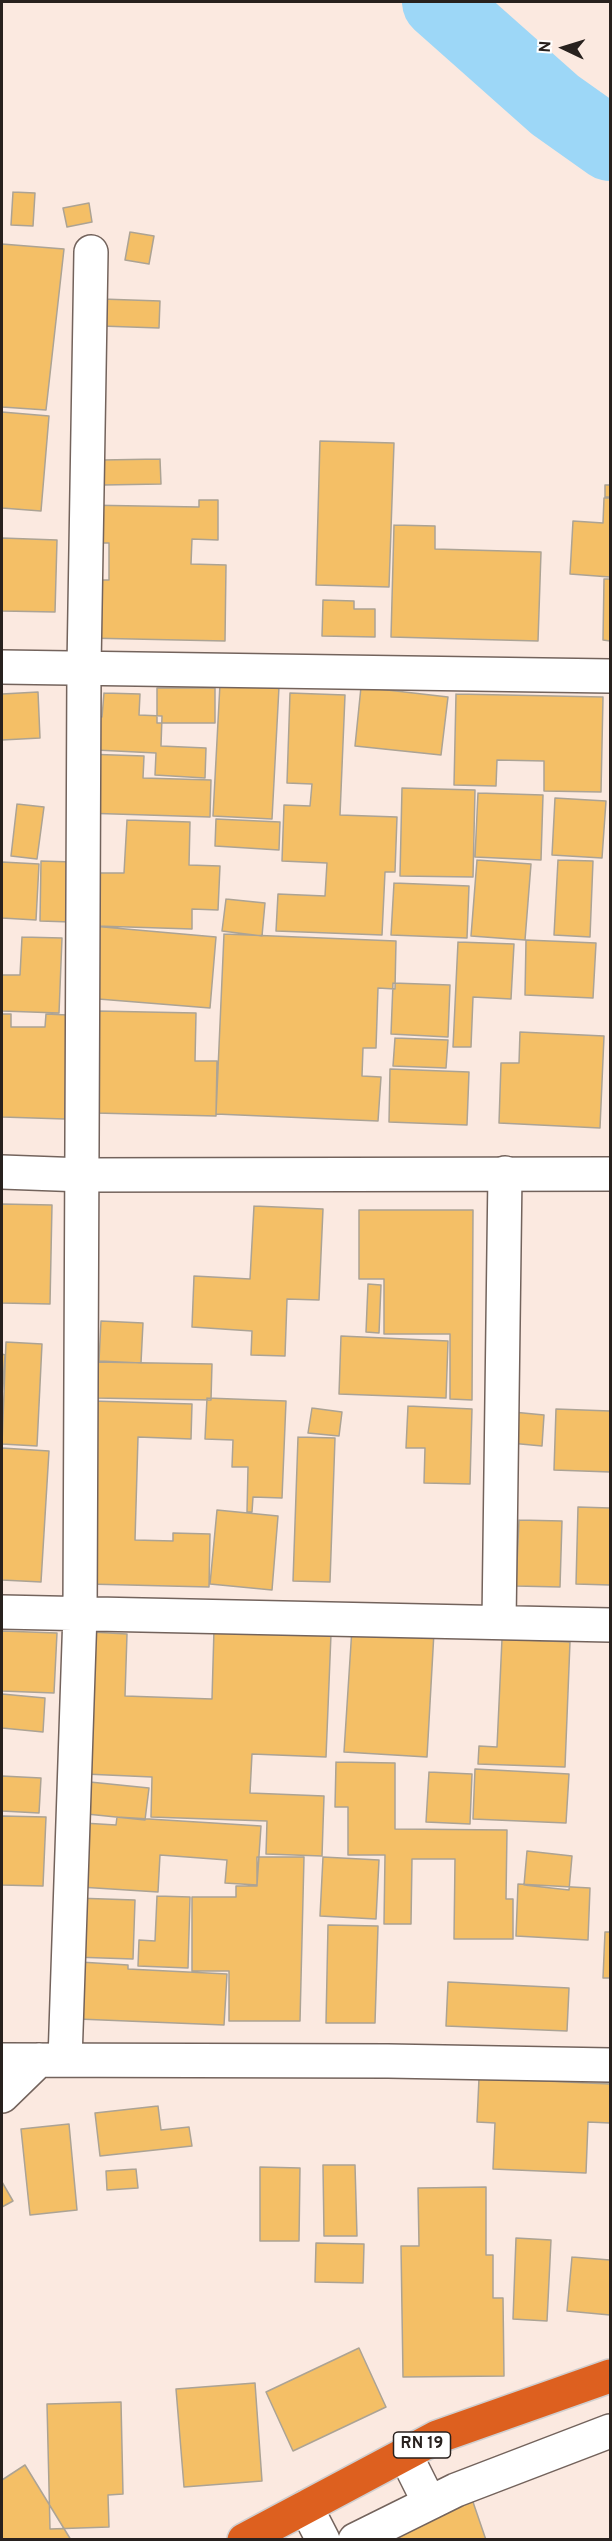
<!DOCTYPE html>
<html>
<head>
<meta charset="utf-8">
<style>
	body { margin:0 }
	#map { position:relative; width:612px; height:2541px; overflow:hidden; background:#fbe9e0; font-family:Overpass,sans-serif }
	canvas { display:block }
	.frame { position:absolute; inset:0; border:3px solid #28211e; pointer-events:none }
	.north { position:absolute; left:534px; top:18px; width:60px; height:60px; -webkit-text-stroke:4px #fff; paint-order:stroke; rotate:274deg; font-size:16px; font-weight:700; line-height:24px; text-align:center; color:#28211e }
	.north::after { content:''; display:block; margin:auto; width:21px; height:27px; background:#28211e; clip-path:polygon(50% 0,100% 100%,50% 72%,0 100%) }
</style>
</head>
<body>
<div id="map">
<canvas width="612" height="2541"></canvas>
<div class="frame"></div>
<div class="north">N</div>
</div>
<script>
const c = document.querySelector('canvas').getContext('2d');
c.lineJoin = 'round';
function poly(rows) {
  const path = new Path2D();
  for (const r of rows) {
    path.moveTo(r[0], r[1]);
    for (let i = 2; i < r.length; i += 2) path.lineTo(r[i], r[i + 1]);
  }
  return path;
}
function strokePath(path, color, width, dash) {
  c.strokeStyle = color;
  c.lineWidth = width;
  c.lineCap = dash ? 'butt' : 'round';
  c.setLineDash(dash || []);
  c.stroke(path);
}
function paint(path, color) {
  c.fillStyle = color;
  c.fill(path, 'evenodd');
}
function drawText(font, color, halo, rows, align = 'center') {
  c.font = font + ' Overpass,sans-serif';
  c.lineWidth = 5;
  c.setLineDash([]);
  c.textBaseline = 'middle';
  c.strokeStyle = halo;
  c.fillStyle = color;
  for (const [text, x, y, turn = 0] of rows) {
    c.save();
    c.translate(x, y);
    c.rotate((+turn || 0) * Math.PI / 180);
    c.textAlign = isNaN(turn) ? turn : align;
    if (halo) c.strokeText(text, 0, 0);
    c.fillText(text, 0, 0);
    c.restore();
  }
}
strokePath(poly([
	[439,2,555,105,610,144]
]), '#9dd7f7', 74);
const building = poly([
	[13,192,35,193,33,226,11,225,13,192],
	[89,203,92,222,67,227,63,208,89,203],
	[130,232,154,236,149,264,125,260,130,232],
	[2,244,64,249,46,410,2,407,2,244],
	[102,299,160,301,159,328,101,326,102,299],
	[2,412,49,416,41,511,2,508,2,412],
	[320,441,394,443,389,587,316,585,320,441],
	[160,459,161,484,103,485,102,460,160,459],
	[605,485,610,485,610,497,605,497,605,485],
	[604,498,610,498,610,577,570,574,573,521,603,523,604,498],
	[199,500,218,500,218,540,192,539,191,564,226,565,225,641,86,638,87,580,109,580,109,543,82,543,83,505,199,507,199,500],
	[394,525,435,526,435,549,541,552,538,641,391,637,394,525],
	[2,538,57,540,55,612,2,611,2,538],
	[604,579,610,579,610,641,603,640,604,579],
	[323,600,354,601,354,609,375,609,375,637,322,636,323,600],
	[220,684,279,687,272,819,213,816,220,684],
	[361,687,448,697,441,755,355,746,361,687],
	[157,688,215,688,215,723,157,723,157,688],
	[38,692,40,738,2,740,2,694,38,692],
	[104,693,140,694,139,715,162,716,161,746,206,748,205,778,155,775,156,753,76,749,77,715,102,717,104,693],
	[290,693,345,695,340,815,397,817,395,872,385,872,382,935,276,931,278,894,325,896,327,863,282,861,284,805,310,806,312,784,287,783,290,693],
	[456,694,603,697,601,792,544,791,544,761,497,760,496,786,454,785,456,694],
	[84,754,144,756,143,778,211,780,210,817,83,813,84,754],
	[402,788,475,790,473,877,400,876,402,788],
	[478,793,543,795,541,860,475,857,478,793],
	[555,798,606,801,602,858,552,855,555,798],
	[17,804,44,807,37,859,11,856,17,804],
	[216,819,280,822,279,850,215,846,216,819],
	[127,820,190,822,189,865,220,866,218,910,192,909,192,929,96,926,98,873,124,873,127,820],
	[477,860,531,864,525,940,471,936,477,860],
	[558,860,593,861,590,937,554,935,558,860],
	[41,861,73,862,71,922,40,921,41,861],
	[2,862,39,864,36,920,2,918,2,862],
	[394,883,469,886,467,938,391,935,394,883],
	[226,899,265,903,262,936,222,931,226,899],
	[92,926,216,937,210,1008,86,998,92,926],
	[224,934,396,941,395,989,378,988,376,1048,363,1048,362,1076,381,1077,378,1121,216,1114,224,934],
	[22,937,62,938,59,1013,2,1011,2,975,20,975,22,937],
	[526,940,596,943,593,998,525,995,526,940],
	[458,942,514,944,511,999,473,997,471,1047,453,1047,458,942],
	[393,983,450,985,448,1037,391,1034,393,983],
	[97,1011,196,1013,195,1061,217,1061,216,1116,95,1113,97,1011],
	[2,1014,11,1014,11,1027,45,1027,46,1014,67,1015,65,1119,2,1117,2,1014],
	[520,1032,604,1036,600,1128,499,1123,501,1063,519,1063,520,1032],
	[395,1038,448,1040,446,1068,393,1066,395,1038],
	[390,1069,469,1072,467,1125,389,1122,390,1069],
	[2,1204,52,1205,50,1304,2,1303,2,1204],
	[254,1206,323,1209,319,1300,287,1299,285,1356,251,1355,252,1331,192,1327,194,1276,250,1279,254,1206],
	[359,1210,473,1210,472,1400,450,1399,450,1334,384,1334,384,1279,359,1279,359,1210],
	[368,1284,381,1285,379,1333,366,1332,368,1284],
	[101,1321,143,1323,141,1363,99,1361,101,1321],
	[341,1336,448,1341,446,1398,339,1394,341,1336],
	[6,1342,42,1344,37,1446,2,1444,6,1342],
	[2,1354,5,1355,2,1395,2,1354],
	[96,1362,212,1364,211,1400,95,1398,96,1362],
	[207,1398,286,1401,282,1498,253,1497,252,1512,247,1512,248,1467,232,1467,233,1440,205,1439,207,1398],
	[92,1401,192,1404,191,1439,138,1437,135,1540,173,1541,173,1533,210,1534,209,1587,87,1584,92,1401],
	[408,1406,472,1409,470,1484,424,1483,425,1448,406,1448,408,1406],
	[312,1408,342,1412,339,1436,308,1433,312,1408],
	[556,1409,610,1411,610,1472,554,1470,556,1409],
	[513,1412,544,1415,542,1446,510,1443,513,1412],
	[298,1437,335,1438,330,1582,293,1581,298,1437],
	[2,1448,49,1451,41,1582,2,1580,2,1448],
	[578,1507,610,1508,610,1585,576,1584,578,1507],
	[217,1510,278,1516,272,1590,210,1584,217,1510],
	[519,1520,562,1521,560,1587,516,1586,519,1520],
	[352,1628,434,1632,427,1757,344,1752,352,1628],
	[214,1629,331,1634,326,1757,252,1754,250,1793,324,1796,322,1856,266,1854,267,1821,151,1817,152,1777,85,1774,91,1632,127,1634,125,1696,212,1699,214,1629],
	[2,1631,57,1633,54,1693,2,1691,2,1631],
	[502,1639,570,1642,565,1767,478,1764,479,1746,497,1747,502,1639],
	[2,1694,45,1698,43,1732,2,1728,2,1694],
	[336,1762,395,1763,395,1829,507,1830,506,1899,513,1899,513,1939,454,1939,455,1859,412,1859,411,1924,384,1924,385,1855,348,1855,348,1807,335,1807,336,1762],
	[475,1769,569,1774,566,1823,473,1819,475,1769],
	[429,1772,472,1774,470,1824,426,1822,429,1772],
	[2,1776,41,1778,39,1813,2,1811,2,1776],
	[80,1781,149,1788,145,1820,77,1813,80,1781],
	[2,1816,46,1817,43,1886,2,1885,2,1816],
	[117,1817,261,1826,257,1885,225,1883,227,1860,160,1855,158,1892,80,1887,83,1823,116,1825,117,1817],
	[527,1851,572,1856,569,1890,524,1885,527,1851],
	[257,1857,304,1857,300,2021,229,2021,229,1971,192,1971,192,1897,236,1897,236,1886,257,1886,257,1857],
	[323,1857,379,1860,376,1919,320,1916,323,1857],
	[518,1884,590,1888,588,1940,516,1936,518,1884],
	[157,1896,190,1897,188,1968,138,1966,139,1940,155,1941,157,1896],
	[75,1898,135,1900,133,1959,73,1957,75,1898],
	[328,1925,378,1926,375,2023,326,2023,328,1925],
	[605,1932,610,1932,610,1978,603,1978,605,1932],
	[80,1962,128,1965,128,1969,227,1974,224,2025,78,2019,80,1962],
	[448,1982,569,1988,567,2031,446,2026,448,1982],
	[479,2078,610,2084,610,2123,588,2122,586,2173,493,2169,495,2123,477,2122,479,2078],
	[158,2106,161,2130,189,2127,192,2146,100,2156,95,2113,158,2106],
	[69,2124,77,2210,30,2215,21,2129,69,2124],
	[323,2165,355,2165,357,2236,324,2236,323,2165],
	[260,2167,300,2168,299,2241,260,2241,260,2167],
	[136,2169,138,2188,107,2190,106,2171,136,2169],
	[2,2182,13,2201,2,2207,2,2182],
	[486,2187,486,2255,493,2255,493,2298,503,2298,504,2376,403,2377,401,2246,419,2246,418,2188,486,2187],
	[516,2238,551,2240,547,2321,513,2319,516,2238],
	[316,2243,364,2244,363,2283,315,2282,316,2243],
	[572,2257,610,2260,610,2315,567,2311,572,2257],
	[359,2348,386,2407,293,2451,266,2392,359,2348],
	[255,2383,262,2481,184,2487,176,2389,255,2383],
	[121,2402,123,2494,108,2495,109,2527,50,2529,47,2404,121,2402],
	[25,2465,71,2540,2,2540,2,2480,25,2465],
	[472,2499,486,2540,375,2540,472,2499]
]);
paint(building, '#f4bf66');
strokePath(building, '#aca394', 1.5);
const street = poly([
	[2,667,610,676],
	[2,1612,610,1625],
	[499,1622,505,1173],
	[2,2060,388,2061,610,2065],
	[65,2060,80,1613,84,667,91,252],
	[2,2096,39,2060],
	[405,2454,429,2502],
	[306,2507,323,2540],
	[355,2540,456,2490,610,2431]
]);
const secondary = poly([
	[2,1172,84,1175,610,1174]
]);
const highway = poly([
	[244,2540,437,2437,610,2376]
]);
strokePath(street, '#73635c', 36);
strokePath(secondary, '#73635c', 36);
strokePath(highway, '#d0cece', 36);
strokePath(street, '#fff', 33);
strokePath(secondary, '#fff', 33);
strokePath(highway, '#dd601f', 33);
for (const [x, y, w] of [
	[422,2445,57]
]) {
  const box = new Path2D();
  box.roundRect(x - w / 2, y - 13, w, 26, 4.5);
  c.fillStyle = '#fff';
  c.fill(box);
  strokePath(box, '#28211e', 1.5);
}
drawText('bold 16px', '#28211e', null, [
	["RN 19",422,2445]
]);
</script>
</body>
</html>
